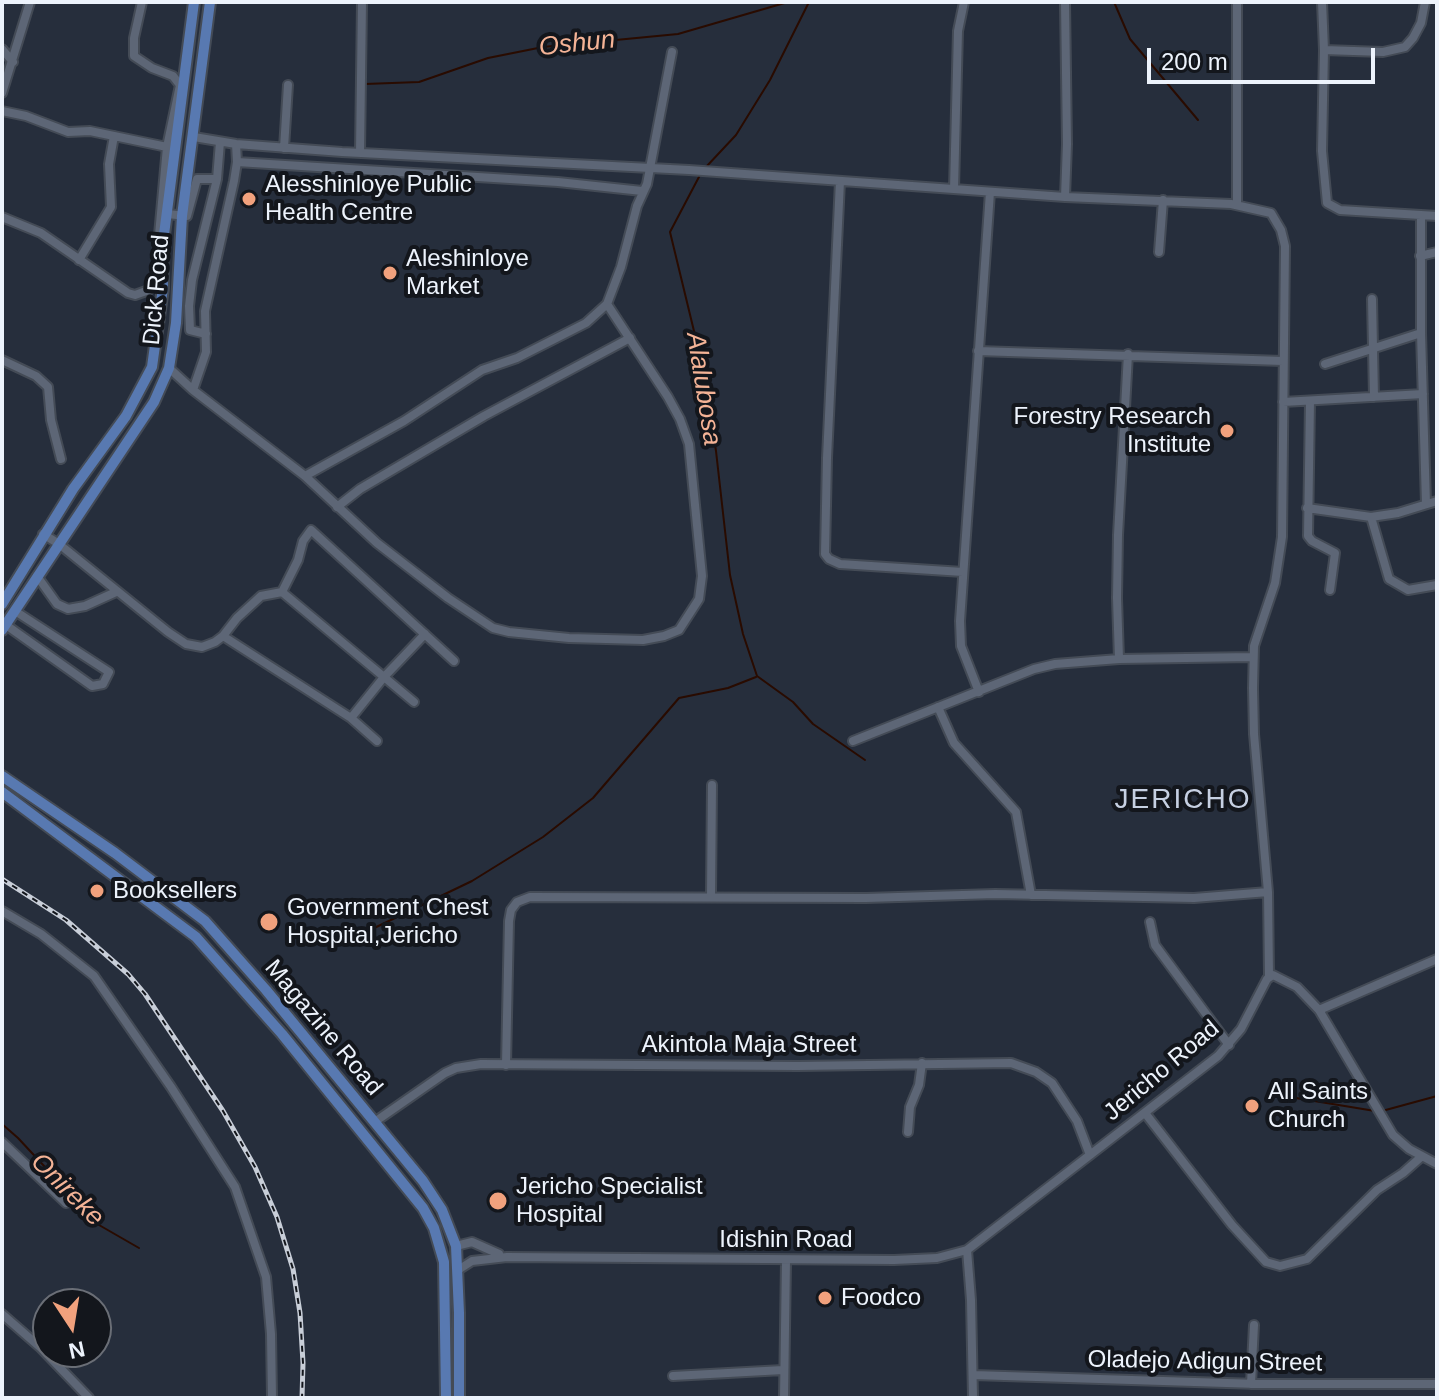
<!DOCTYPE html>
<html>
<head>
<meta charset="utf-8">
<style>
	body { margin:0 }
	#map { position:relative; width:1439px; height:1400px; overflow:hidden; background:#262e3c; font-family:Arial,sans-serif }
	canvas { display:block }
	.frame { position:absolute; inset:0; border:4px solid #edf3fc; pointer-events:none }
	.north { position:absolute; left:32px; top:1288px; width:80px; height:80px; box-sizing:border-box; background:#13161c; border:2px solid #6a6e76; border-radius:50%; rotate:168deg; font-size:22px; font-weight:700; line-height:32px; text-align:center; color:#edf3fc }
	.north::after { content:''; display:block; margin:auto; width:28px; height:36px; background:#f1a17d; clip-path:polygon(50% 0,100% 100%,50% 72%,0 100%) }
	.scale { position:absolute; left:1147px; top:48px; width:228px; height:36px; box-sizing:border-box; border:4px solid #edf3fc; border-top:0; padding-left:10px; font-size:24px; line-height:28px; white-space:nowrap; color:#edf3fc; -webkit-text-stroke:6px #13161c; paint-order:stroke }
</style>
</head>
<body>
<div id="map">
<canvas width="1439" height="1400"></canvas>
<div class="frame"></div>
<div class="north">N</div>
<div class="scale">200 m</div>
</div>
<script>
const c = document.querySelector('canvas').getContext('2d');
c.lineJoin = 'round';
function poly(rows) {
  const path = new Path2D();
  for (const r of rows) {
    path.moveTo(r[0], r[1]);
    for (let i = 2; i < r.length; i += 2) path.lineTo(r[i], r[i + 1]);
  }
  return path;
}
function strokePath(path, color, width, dash) {
  c.strokeStyle = color;
  c.lineWidth = width;
  c.lineCap = dash ? 'butt' : 'round';
  c.setLineDash(dash || []);
  c.stroke(path);
}
function drawText(font, color, halo, rows, align = 'center') {
  c.font = font + ' Arial,sans-serif';
  c.lineWidth = 8;
  c.setLineDash([]);
  c.textBaseline = 'middle';
  c.strokeStyle = halo;
  c.fillStyle = color;
  for (const [text, x, y, turn = 0] of rows) {
    c.save();
    c.translate(x, y);
    c.rotate((+turn || 0) * Math.PI / 180);
    c.textAlign = isNaN(turn) ? turn : align;
    if (halo) c.strokeText(text, 0, 0);
    c.fillText(text, 0, 0);
    c.restore();
  }
}
strokePath(poly([
	[1114,2,1130,39,1198,120],
	[365,84,419,82,488,58,543,47,678,34,788,2],
	[706,167,736,135,770,80,809,2],
	[700,175,670,232,701,360,716,451,730,575,743,634,757,676,793,702,813,724,865,760],
	[368,931,472,881,543,837,593,798,679,698,728,688,756,677],
	[1290,1097,1375,1111],
	[1382,1111,1437,1096],
	[2,1124,18,1138,99,1225,139,1248]
]), '#290b00', 2);
const minor = poly([
	[142,2,134,38,134,56,152,68,173,76,180,85,167,147,159,235],
	[1322,2,1324,50,1322,151,1327,203,1340,210,1437,216],
	[2,49,13,62],
	[1324,50,1383,52,1405,47,1413,38,1421,23,1425,2],
	[2,93,30,2],
	[2,111,26,116,68,132,90,131,167,147],
	[194,137,236,144,342,152,689,170,1065,197,1231,204,1271,213,1281,230,1285,246,1282,537,1275,583,1254,646,1253,688,1254,734,1268,892,1269,976],
	[284,148,288,85],
	[360,153,362,2],
	[237,162,558,182,642,191],
	[840,181,827,458,825,554,829,559,840,564,963,572],
	[954,189,958,31,964,2],
	[1065,197,1067,144,1065,2],
	[1237,205,1237,2],
	[167,214,187,216,197,179,217,179],
	[1421,216,1421,333,1426,504],
	[2,217,41,233,128,293,135,295,149,290,155,280,158,260],
	[1159,252,1163,200],
	[1420,256,1437,252],
	[79,260,111,207,109,164,114,136],
	[1372,299,1374,397],
	[206,334,190,330,189,306,192,280,217,179,220,142],
	[978,351,1283,361],
	[2,360,36,376,48,387,51,420,61,459],
	[1325,364,1421,333],
	[169,368,193,390,305,476,377,543,448,598,493,628,509,632,569,638,643,640,664,636,679,630,699,599,702,576,689,444,680,419,668,397,607,304,621,267,637,206,647,184,672,52],
	[193,390,206,352,205,311,234,181,237,162,236,144],
	[1310,401,1308,536,1312,541,1335,553,1330,590],
	[1283,402,1423,394],
	[305,476,404,421,482,370,517,358,586,323,607,304],
	[337,507,360,489,484,416,630,338],
	[1307,508,1371,517,1398,513,1437,501],
	[1371,517,1389,579,1408,590,1437,585],
	[43,534,59,544,168,632,186,644,202,647,215,642,223,636,237,618,261,596,282,592,298,560,303,541,311,530,454,661],
	[37,576,57,604,68,609,85,606,116,592],
	[282,592,414,702],
	[6,625,92,686,103,684,109,672,15,611],
	[223,636,351,718,377,741],
	[1119,659,1117,598,1118,535,1128,354],
	[979,692,961,646,960,621,990,192],
	[938,707,954,743,1016,812,1031,895],
	[351,718,384,677,425,634],
	[853,741,1034,669,1055,664,1119,659,1253,657],
	[711,896,712,785],
	[2,911,41,934,94,976,171,1087,235,1187,266,1277,271,1334,272,1398],
	[1150,922,1155,945,1229,1045],
	[1319,1010,1437,959],
	[506,1065,509,921,511,910,517,902,530,897,866,898,995,894,1194,898,1268,892],
	[1145,1113,1232,1225,1266,1262,1280,1266,1307,1259,1377,1190,1403,1173,1421,1157],
	[376,1121,445,1073,456,1068,481,1064,798,1066,1011,1063,1036,1072,1052,1083,1077,1121,1090,1155],
	[908,1132,910,1107,919,1085,922,1063],
	[2,1142,66,1203],
	[456,1246,472,1242,499,1254],
	[967,1250,971,1300,973,1398],
	[458,1270,472,1261,507,1257,894,1260,937,1258,967,1250,1218,1056,1241,1029,1267,979,1273,975,1297,987,1319,1010,1393,1135,1409,1149,1437,1164],
	[2,1314,41,1348,89,1398],
	[973,1375,1258,1384,1437,1384],
	[673,1376,783,1370],
	[1251,1384,1254,1325],
	[784,1398,786,1260]
]);
const major = poly([
	[2,604,73,489,126,416,152,367,163,288,162,250,194,2],
	[2,630,154,402,169,368,176,323,182,216,210,2],
	[2,776,115,853,205,921,266,990,423,1181,442,1210,456,1246,459,1313,459,1398],
	[2,792,196,937,282,1034,423,1208,434,1228,444,1262,446,1398]
]);
strokePath(minor, '#444b56', 12);
strokePath(major, '#444b56', 14);
strokePath(minor, '#5d6676', 8);
strokePath(major, '#5879b1', 10);
const rail = poly([
	[2,879,66,920,128,974,145,994,223,1111,255,1167,277,1217,293,1269,300,1313,303,1363,302,1398]
]);
strokePath(rail, '#c8ced8', 5);
strokePath(rail, '#13161c', 2, [6]);
for (const [x, y, r, color] of [
	[249,199,8,"#f1a17d"],
	[390,273,8,"#f1a17d"],
	[1227,431,8,"#f1a17d"],
	[97,891,8,"#f1a17d"],
	[269,922,10,"#f1a17d"],
	[1252,1106,8,"#f1a17d"],
	[498,1201,10,"#f1a17d"],
	[825,1298,8,"#f1a17d"]
]) {
  const dot = new Path2D();
  dot.arc(x, y, r, 0, 2 * Math.PI);
  c.fillStyle = color;
  c.fill(dot);
  strokePath(dot, '#13161c', 3);
}
drawText('24px', '#edf3fc', '#13161c', [
	["Alesshinloye Public",265,185],
	["Health Centre",265,213],
	["Aleshinloye",406,259],
	["Market",406,287],
	["Forestry Research",1211,417,"right"],
	["Institute",1211,445,"right"],
	["Booksellers",113,891],
	["Government Chest",287,908],
	["Hospital,Jericho",287,936],
	["All Saints",1268,1092],
	["Church",1268,1120],
	["Jericho Specialist",516,1187],
	["Hospital",516,1215],
	["Foodco",841,1298]
], 'left');
drawText('24px', '#edf3fc', '#13161c', [
	["Dick Road",157,290,-85],
	["Magazine Road",323,1028,50],
	["Akintola Maja Street",749,1045],
	["Jericho Road",1162,1071,-40],
	["Idishin Road",786,1240],
	["Oladejo Adigun Street",1205,1362,1]
]);
drawText('italic 26px', '#f4b396', '#13161c', [
	["Oshun",577,44,-6],
	["Alalubosa",703,389,81],
	["Onireke",67,1190,45]
]);
c.letterSpacing = '2px';
drawText('28px', '#c6d0e2', '#13161c', [
	["JERICHO",1183,800]
]);
c.letterSpacing = '0px';
</script>
</body>
</html>
